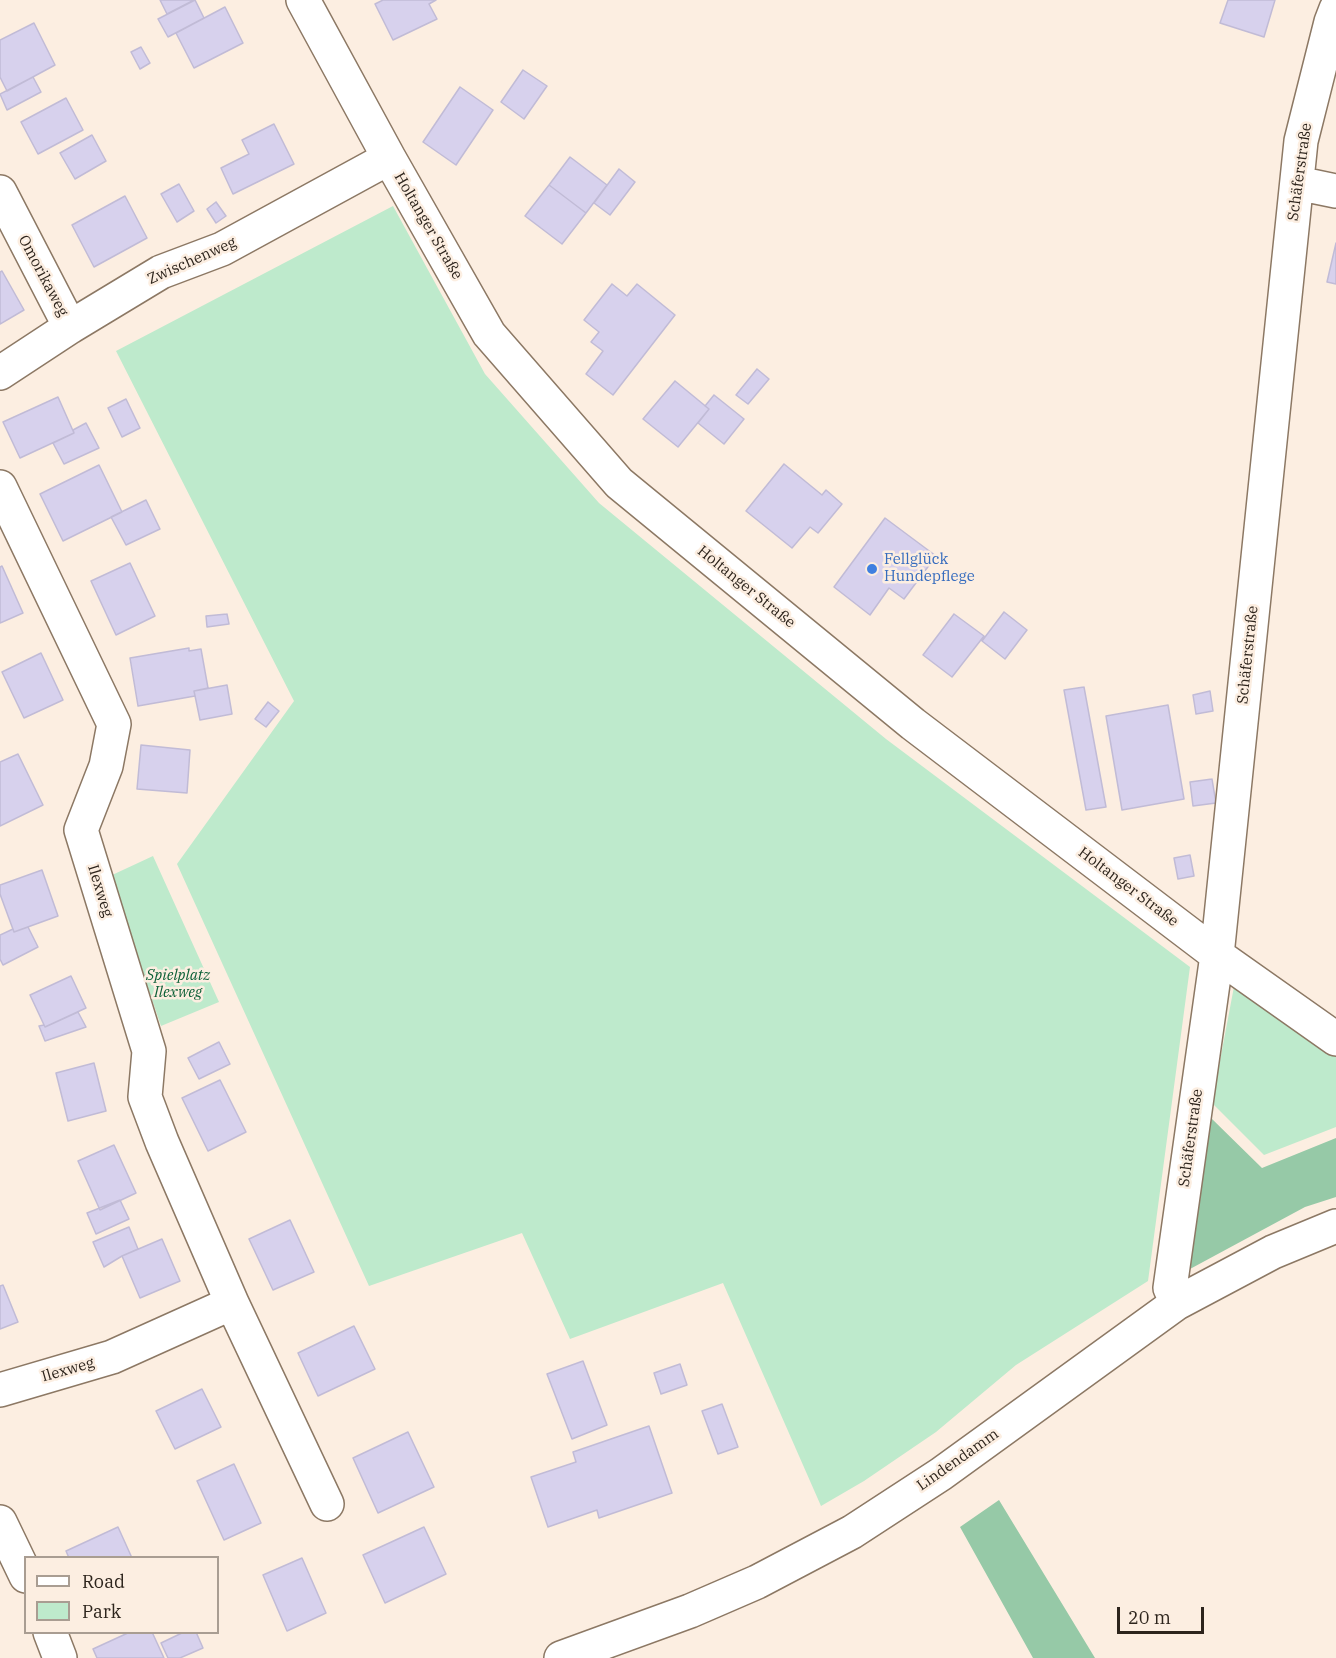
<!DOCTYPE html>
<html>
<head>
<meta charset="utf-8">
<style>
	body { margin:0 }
	#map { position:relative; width:1336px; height:1658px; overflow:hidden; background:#fceee1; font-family:"IBM Plex Serif",serif }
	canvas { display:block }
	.legend { position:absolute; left:24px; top:1556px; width:195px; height:78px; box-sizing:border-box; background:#fceee1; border:2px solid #a99d92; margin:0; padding:8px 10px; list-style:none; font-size:18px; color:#2d241c }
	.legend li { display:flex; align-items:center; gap:12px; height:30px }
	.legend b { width:30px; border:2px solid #a99d92 }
	.scale { position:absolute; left:1117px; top:1607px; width:87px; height:27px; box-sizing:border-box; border:3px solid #2d241c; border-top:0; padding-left:8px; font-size:18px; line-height:21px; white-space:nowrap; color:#2d241c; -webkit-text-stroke:4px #fceee1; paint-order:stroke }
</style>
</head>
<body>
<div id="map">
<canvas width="1336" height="1658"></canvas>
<ul class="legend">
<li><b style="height:8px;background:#fff"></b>Road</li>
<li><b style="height:16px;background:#beeacc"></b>Park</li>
</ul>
<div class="scale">20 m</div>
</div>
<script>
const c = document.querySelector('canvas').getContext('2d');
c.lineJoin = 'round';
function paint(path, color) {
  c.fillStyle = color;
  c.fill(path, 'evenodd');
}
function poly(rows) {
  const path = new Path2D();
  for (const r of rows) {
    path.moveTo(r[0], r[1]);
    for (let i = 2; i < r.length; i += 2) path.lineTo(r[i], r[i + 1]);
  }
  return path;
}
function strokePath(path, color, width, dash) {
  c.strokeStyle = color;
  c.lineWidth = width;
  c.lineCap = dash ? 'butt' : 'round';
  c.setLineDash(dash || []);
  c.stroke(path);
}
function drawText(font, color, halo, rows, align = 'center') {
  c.font = font + ' "IBM Plex Serif",serif';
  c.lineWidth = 5;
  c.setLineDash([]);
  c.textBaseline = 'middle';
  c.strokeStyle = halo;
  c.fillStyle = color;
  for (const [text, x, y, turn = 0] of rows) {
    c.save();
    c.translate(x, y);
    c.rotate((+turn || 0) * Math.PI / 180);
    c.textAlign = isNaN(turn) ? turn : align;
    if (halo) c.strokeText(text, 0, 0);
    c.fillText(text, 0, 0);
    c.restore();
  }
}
paint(poly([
	[393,206,485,374,599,503,886,739,1190,967,1148,1281,1016,1365,936,1432,864,1481,821,1506,723,1283,570,1339,522,1233,369,1286,177,864,294,701,116,351],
	[153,856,219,1002,161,1026,110,876],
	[1236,976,1336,1053,1336,1127,1264,1155,1212,1103]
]), '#beeacc');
paint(poly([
	[1210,1117,1262,1168,1336,1138,1336,1197,1305,1207,1190,1269],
	[999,1500,1095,1658,1033,1658,960,1527]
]), '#96c9a7');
const building = poly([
	[160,0,194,0,167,14,160,0],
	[195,0,204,18,168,37,158,19,195,0],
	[383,0,436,0,429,4,437,19,393,40,375,4,383,0],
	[1228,0,1275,0,1264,37,1220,23,1228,0],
	[225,7,243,43,194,68,176,33,225,7],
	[34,23,55,65,7,91,0,77,0,40,34,23],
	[141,47,150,63,140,69,131,52,141,47],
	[523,70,547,86,524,119,501,102,523,70],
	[33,77,41,92,7,110,0,94,33,77],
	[460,87,493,110,456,165,423,142,460,87],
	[66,98,83,130,38,154,21,122,66,98],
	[274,124,294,164,233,194,221,168,249,154,242,140,274,124],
	[92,135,106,161,75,179,60,153,92,135],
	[570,157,607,185,586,213,549,185,570,157],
	[619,169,635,182,610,215,594,203,619,169],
	[179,184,194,211,177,222,161,194,179,184],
	[549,185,586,213,562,244,525,216,549,185],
	[125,196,147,238,94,267,72,225,125,196],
	[216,202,226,216,216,223,207,209,216,202],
	[1336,243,1336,284,1327,282,1336,243],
	[2,271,24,310,0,324,0,272,2,271],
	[612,284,627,296,637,284,675,315,613,395,586,374,603,351,591,342,599,332,584,320,612,284],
	[757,369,769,379,748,404,736,395,757,369],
	[675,381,709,409,678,447,643,419,675,381],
	[714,395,744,419,724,444,698,423,709,409,705,406,714,395],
	[58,397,74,433,20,458,3,422,58,397],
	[126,399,140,428,122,437,108,408,126,399],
	[86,423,99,448,64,464,53,443,74,433,73,430,86,423],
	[784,464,822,495,826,490,842,504,818,533,810,527,792,548,746,511,784,464],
	[99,465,122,512,63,541,40,494,99,465],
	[146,500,160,529,126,545,111,517,146,500],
	[885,518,936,556,904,599,889,588,870,615,834,587,885,518],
	[130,563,155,616,116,635,91,581,130,563],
	[2,566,23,613,0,623,0,567,2,566],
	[1004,612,1027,630,1005,659,982,641,1004,612],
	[227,614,229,624,207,627,206,616,227,614],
	[954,614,984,636,952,677,923,655,954,614],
	[189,648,189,651,201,649,208,688,194,691,195,696,138,706,130,658,189,648],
	[41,653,63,700,24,718,2,672,41,653],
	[227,685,232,714,200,720,194,691,227,685],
	[1084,687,1106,807,1086,810,1064,690,1084,687],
	[1210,691,1213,711,1196,714,1193,695,1210,691],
	[268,702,279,711,266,727,255,719,268,702],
	[1168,705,1184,799,1122,810,1106,716,1168,705],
	[141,745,190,750,187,793,137,789,141,745],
	[18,754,43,805,0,826,0,762,18,754],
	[1212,779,1216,803,1193,806,1190,782,1212,779],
	[1190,855,1194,876,1178,879,1174,858,1190,855],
	[42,870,58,916,14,932,0,894,0,885,42,870],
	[28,927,38,947,3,965,0,959,0,935,13,929,14,932,28,927],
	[71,976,86,1008,45,1027,30,995,71,976],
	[78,1012,86,1027,45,1041,39,1026,44,1025,45,1027,78,1012],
	[219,1042,230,1064,199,1079,188,1058,219,1042],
	[94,1063,106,1111,68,1121,56,1073,94,1063],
	[220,1080,246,1132,208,1151,182,1098,220,1080],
	[114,1145,136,1193,100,1210,78,1161,114,1145],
	[120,1200,129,1219,96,1234,87,1213,120,1200],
	[290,1220,314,1272,273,1290,249,1239,290,1220],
	[129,1227,138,1249,122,1256,104,1267,93,1242,129,1227],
	[162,1239,180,1281,140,1298,122,1256,162,1239],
	[3,1285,18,1322,0,1329,0,1286,3,1285],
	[354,1326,375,1369,318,1396,298,1353,354,1326],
	[583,1361,607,1425,572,1439,547,1374,583,1361],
	[680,1364,687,1385,661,1394,654,1373,680,1364],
	[202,1389,221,1427,175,1449,156,1411,202,1389],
	[722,1404,738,1447,718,1454,702,1411,722,1404],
	[649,1426,672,1493,599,1518,597,1510,548,1527,531,1477,576,1462,573,1452,649,1426],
	[408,1432,434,1487,378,1513,353,1458,408,1432],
	[234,1464,261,1523,224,1540,197,1481,234,1464],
	[118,1527,132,1558,69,1558,66,1551,118,1527],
	[424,1527,446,1574,385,1603,363,1555,424,1527],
	[302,1558,326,1613,287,1631,263,1575,302,1558],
	[130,1632,152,1632,164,1658,97,1658,93,1649,130,1632],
	[184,1632,196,1632,203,1648,180,1658,168,1658,161,1643,184,1632]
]);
paint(building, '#d7d1ed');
strokePath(building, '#c1bbd6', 1.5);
const minor = poly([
	[303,0,389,158,489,334,619,483,913,724,1217,955,1336,1039],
	[1297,183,1336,191],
	[0,192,70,327],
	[0,373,70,327,161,272,222,249,389,158],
	[0,487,114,724,106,766,81,830,149,1051,145,1097,162,1142,232,1303,112,1357,0,1390],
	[232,1303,327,1504],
	[1177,1303,1170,1288,1217,955,1301,141,1331,22,1336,9],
	[0,1522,26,1576],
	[50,1632,60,1658],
	[561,1658,690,1611,757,1582,852,1532,941,1474,1177,1303,1273,1252,1336,1226]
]);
strokePath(minor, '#8c7864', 36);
strokePath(minor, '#fff', 33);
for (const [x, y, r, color] of [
	[872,569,6,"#3f7fe0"]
]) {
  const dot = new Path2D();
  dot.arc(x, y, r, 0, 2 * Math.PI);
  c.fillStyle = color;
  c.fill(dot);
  strokePath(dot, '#fceee1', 2);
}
drawText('15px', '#2d241c', '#fceee1', [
	["Schäferstraße",1300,172,-82],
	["Holtanger Straße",428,226,60],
	["Zwischenweg",192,261,-24],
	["Omorikaweg",43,276,62],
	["Holtanger Straße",746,587,39],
	["Schäferstraße",1248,655,-84],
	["Holtanger Straße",1128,887,37],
	["Ilexweg",100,891,73],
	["Schäferstraße",1191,1138,-82],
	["Ilexweg",68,1370,-16],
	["Lindendamm",958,1460,-35]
]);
drawText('15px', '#366cbe', '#fceee1', [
	["Fellglück",884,560],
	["Hundepflege",884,577]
], 'left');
drawText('italic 15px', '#0b5f36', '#fceee1', [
	["Spielplatz",178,976],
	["Ilexweg",178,993]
]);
</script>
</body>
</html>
